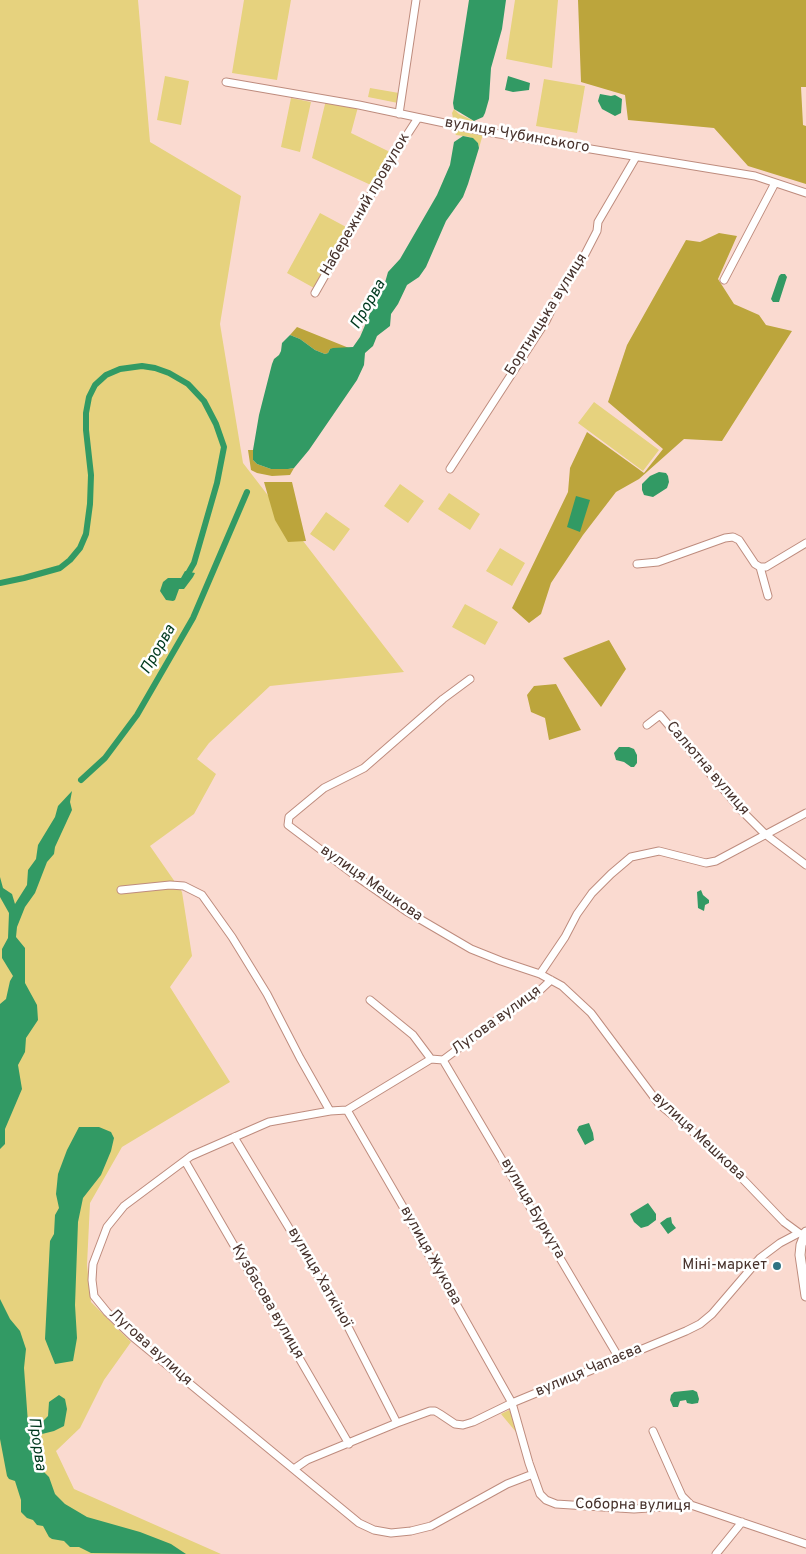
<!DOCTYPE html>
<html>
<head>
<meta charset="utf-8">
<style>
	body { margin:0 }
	canvas { display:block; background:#fadad0 }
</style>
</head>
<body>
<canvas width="806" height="1554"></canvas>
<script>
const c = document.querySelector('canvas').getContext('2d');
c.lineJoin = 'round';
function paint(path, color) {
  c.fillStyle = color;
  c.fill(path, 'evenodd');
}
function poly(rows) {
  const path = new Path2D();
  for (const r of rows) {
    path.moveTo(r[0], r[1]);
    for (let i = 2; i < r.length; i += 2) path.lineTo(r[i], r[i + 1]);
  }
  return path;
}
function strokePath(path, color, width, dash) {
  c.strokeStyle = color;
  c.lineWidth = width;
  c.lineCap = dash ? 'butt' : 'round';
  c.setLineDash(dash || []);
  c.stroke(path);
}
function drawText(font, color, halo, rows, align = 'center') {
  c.font = font + ' Overpass,sans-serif';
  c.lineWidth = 5;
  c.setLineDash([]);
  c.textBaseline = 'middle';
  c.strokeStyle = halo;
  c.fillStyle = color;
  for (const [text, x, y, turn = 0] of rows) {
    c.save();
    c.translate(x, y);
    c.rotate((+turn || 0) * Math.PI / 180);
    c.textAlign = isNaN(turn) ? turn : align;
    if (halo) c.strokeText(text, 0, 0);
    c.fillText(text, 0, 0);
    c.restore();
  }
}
paint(poly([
	[0,0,138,0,150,142,241,196,220,324,243,463,404,672,270,686,209,743,197,759,216,774,194,814,150,846,182,892,192,956,170,987,230,1082,122,1147,90,1203,87,1265,91,1302,131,1342,104,1380,80,1428,56,1451,74,1489,221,1554,0,1554],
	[244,0,291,0,277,80,232,73],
	[515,0,558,0,552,68,506,59],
	[165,76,189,81,181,125,157,120],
	[544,79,585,86,577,133,536,126],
	[370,88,399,93,398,103,368,97],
	[291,98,311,102,300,152,281,147],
	[326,100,358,107,351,133,390,152,373,186,312,158],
	[454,109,459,114,474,121,460,122,453,118,452,113],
	[461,127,483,134,479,148,478,143,470,137,456,135,453,129],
	[320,213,348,228,314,288,287,273],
	[594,402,659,450,643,471,578,423],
	[400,484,424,501,408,523,384,506],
	[449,493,480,514,470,530,438,509],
	[326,512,350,529,334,551,310,534],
	[500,548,525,563,512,586,486,571],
	[465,604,498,622,485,645,452,627],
	[509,1410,512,1413,517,1430,516,1432,501,1414]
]), '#e6d27e');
paint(poly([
	[578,0,806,0,806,87,801,87,803,125,806,126,806,184,748,166,714,128,628,120,625,95,581,82],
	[719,233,737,236,718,279,734,304,759,315,766,325,792,331,722,441,684,439,639,479,616,492,583,535,551,583,541,614,529,623,512,608,568,492,570,468,587,432,644,473,663,449,608,402,627,345,686,240,700,242],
	[297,327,349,348,330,349,328,353,325,354,315,350,300,339,290,335],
	[248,450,253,450,253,460,257,464,271,469,288,469,294,468,290,475,272,476,257,473,251,470],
	[264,482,292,482,306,541,288,542,275,520],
	[609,640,626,669,601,707,563,658],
	[556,684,581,730,549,740,545,718,531,712,527,695,534,686]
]), '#bca53c');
paint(poly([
	[469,0,506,0,502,29,491,68,489,99,485,113,483,117,474,121,454,109,453,103],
	[508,76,530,83,529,90,513,92,505,90],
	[600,94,611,96,615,95,622,99,621,113,615,116,602,109,598,101],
	[463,136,473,138,478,143,479,148,468,184,463,197,446,221,426,267,419,277,407,285,398,304,391,314,390,326,377,336,373,346,365,353,364,365,357,380,309,450,294,468,288,469,271,469,257,464,253,460,253,450,259,415,272,364,274,359,279,355,281,351,282,343,290,335,300,339,315,350,325,354,328,353,330,349,333,348,353,347,360,337,372,309,384,286,388,272,400,259,437,195,450,165,454,142],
	[781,274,785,274,787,277,779,302,773,302,771,299,779,276],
	[659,472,666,473,668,476,669,482,667,488,653,497,644,495,642,490,642,484,650,476],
	[576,496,590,500,580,532,567,527],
	[185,571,195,573,193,577,184,589,179,589,175,600,173,601,166,600,160,591,163,582,168,578,181,578],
	[619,747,629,747,634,749,637,755,637,763,634,767,631,767,624,762,616,760,614,753],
	[72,791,70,802,72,810,55,847,54,854,47,862,35,893,25,907,17,927,16,937,25,948,25,983,37,1005,38,1020,26,1038,25,1052,18,1065,22,1089,5,1129,5,1144,0,1149,0,1004,6,999,10,981,13,976,2,958,2,949,8,938,9,913,0,897,0,877,3,888,12,894,15,904,27,885,28,870,36,859,38,845,55,817,58,806],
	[701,890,703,895,709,900,709,903,705,905,704,911,698,908,697,892],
	[589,1123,593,1133,594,1140,585,1145,577,1130,579,1126],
	[79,1127,99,1127,111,1132,114,1138,111,1151,101,1175,83,1198,78,1222,75,1305,77,1338,73,1361,55,1364,45,1339,50,1241,54,1234,55,1215,59,1208,56,1194,58,1174,67,1150],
	[648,1203,656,1214,656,1220,648,1226,641,1228,634,1222,630,1214],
	[671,1217,672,1223,676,1228,668,1234,660,1223,667,1218],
	[0,1299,10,1319,20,1331,26,1349,24,1368,28,1423,40,1424,48,1416,49,1402,59,1395,65,1399,67,1409,64,1426,54,1431,30,1437,33,1451,39,1467,49,1477,55,1494,65,1504,87,1517,140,1532,171,1544,186,1554,91,1553,79,1547,70,1547,64,1541,52,1539,49,1537,43,1526,37,1525,33,1520,27,1518,21,1512,21,1500,15,1481,9,1479,7,1476,0,1439],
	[693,1390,697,1392,699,1399,698,1403,692,1404,687,1403,686,1400,680,1401,678,1407,673,1407,670,1400,671,1395,674,1392]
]), '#329a64');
strokePath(poly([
	[0,583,24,578,60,568,70,560,80,548,86,534,90,504,91,475,86,430,86,413,89,397,95,385,106,375,120,369,142,366,155,368,169,373,188,384,204,401,216,424,224,447,217,483,194,563,186,577],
	[81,780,105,758,137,715,193,618,247,492]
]), '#329a64', 6);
const minor = poly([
	[226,82,359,105,487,132,755,176,806,193],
	[399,114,416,0],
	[724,280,775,183],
	[315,293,390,161,418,118],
	[450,469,546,321,560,292,581,262,597,231,598,222,636,157],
	[637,564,658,562,725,538,733,537,739,540,755,564,760,567,766,567,806,543],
	[760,567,768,596],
	[470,679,443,699,364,768,324,788,289,817,288,825,353,874,406,911,471,949,501,961,540,974,562,986,591,1013,659,1104,714,1149,784,1222,799,1233],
	[647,725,660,715,742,811,765,834,806,865],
	[121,890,170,885,184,886,202,895,232,937,267,994,300,1058,330,1111],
	[540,974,565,937,577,914,592,893,611,874,631,857,659,851,706,863,716,861,806,813],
	[370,1000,413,1035,431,1059],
	[443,1060,619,1358],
	[347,1110,406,1212,414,1229,512,1403,529,1463,540,1494,546,1500,556,1504,634,1509,691,1505,806,1544],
	[234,1137,344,1319,397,1423],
	[185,1161,349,1444],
	[653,1431,682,1496,691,1505],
	[294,1469,307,1460,397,1423,430,1411,435,1411,440,1414,455,1424,463,1425,473,1422,512,1403,686,1331,700,1324,712,1314,760,1258,780,1243,799,1233,802,1234],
	[533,1474,507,1484,431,1526,411,1531,391,1533,374,1530,359,1523,133,1337,107,1312,94,1296,92,1280,93,1264,107,1227,124,1206,191,1156,269,1122,330,1111,347,1110,431,1059,443,1060,506,1013,535,995,551,980],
	[716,1554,742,1522]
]);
const tertiary = poly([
	[806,1232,801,1245,800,1255,806,1296]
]);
strokePath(minor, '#be8c7e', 9);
strokePath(tertiary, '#be8c7e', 11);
strokePath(minor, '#fff', 7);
strokePath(tertiary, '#fff', 9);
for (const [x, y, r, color] of [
	[777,1266,5,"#2f7383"]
]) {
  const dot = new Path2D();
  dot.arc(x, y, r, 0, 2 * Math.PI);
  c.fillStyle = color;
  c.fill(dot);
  strokePath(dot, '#fff', 2);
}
drawText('15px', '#47322c', '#fff', [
	["вулиця Чубинського",517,136,10],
	["Набережний провулок",366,205,-60],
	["Бортницька вулиця",547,315,-58],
	["Салютна вулиця",707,769,49],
	["вулиця Мешкова",371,884,35],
	["Лугова вулиця",497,1021,-36],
	["вулиця Мешкова",698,1137,43],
	["вулиця Буркута",532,1209,60],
	["вулиця Жукова",430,1256,61],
	["вулиця Хаткіної",319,1278,60],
	["Кузбасова вулиця",267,1302,60],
	["Лугова вулиця",150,1348,42],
	["вулиця Чапаєва",589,1371,-23],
	["Соборна вулиця",633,1506,1]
]);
drawText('15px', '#47322c', '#fff', [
	["Міні-маркет",767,1266]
], 'right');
drawText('italic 16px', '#00391e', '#fff', [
	["Прорва",369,305,-60],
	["Прорва",159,650,-60],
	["Прорва",36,1444,82]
]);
</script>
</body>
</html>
